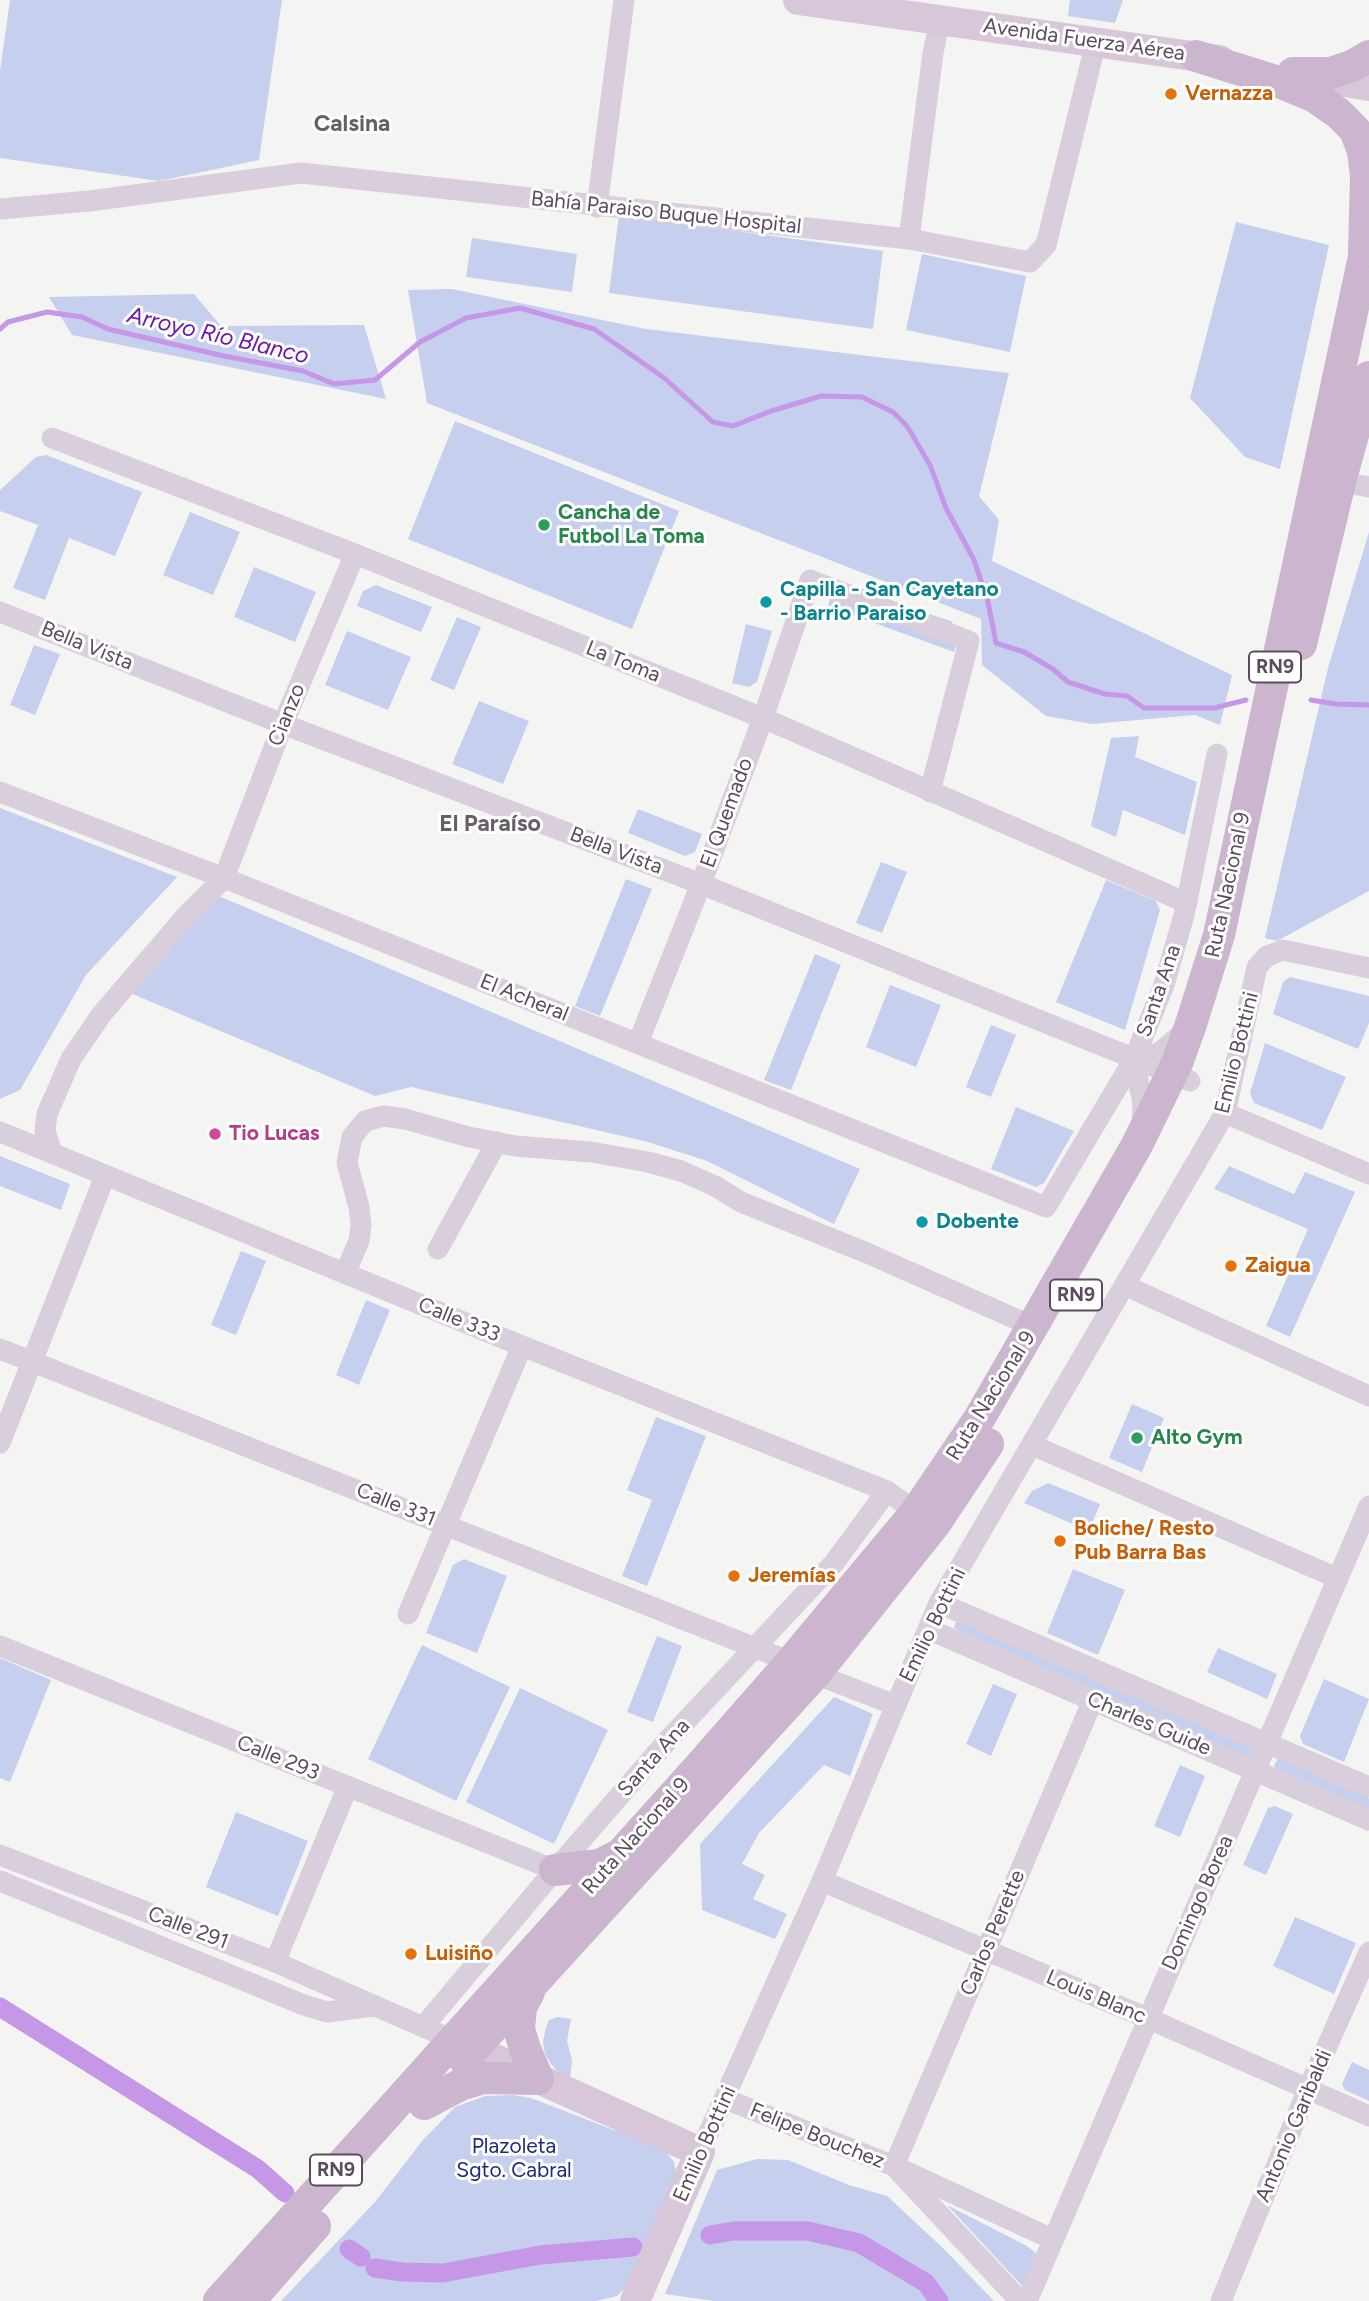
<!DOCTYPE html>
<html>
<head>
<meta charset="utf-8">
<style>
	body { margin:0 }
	canvas { display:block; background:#f4f5f3 }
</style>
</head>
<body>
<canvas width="1369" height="2301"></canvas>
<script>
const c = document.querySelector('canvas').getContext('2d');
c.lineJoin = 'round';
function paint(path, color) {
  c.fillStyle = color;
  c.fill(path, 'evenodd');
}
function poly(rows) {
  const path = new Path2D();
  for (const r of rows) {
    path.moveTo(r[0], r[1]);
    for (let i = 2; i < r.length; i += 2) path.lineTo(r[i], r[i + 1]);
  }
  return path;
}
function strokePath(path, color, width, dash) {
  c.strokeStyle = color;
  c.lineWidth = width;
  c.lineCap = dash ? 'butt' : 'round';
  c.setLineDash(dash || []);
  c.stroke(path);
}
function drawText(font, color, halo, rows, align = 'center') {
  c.font = font + ' Figtree,sans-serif';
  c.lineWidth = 6;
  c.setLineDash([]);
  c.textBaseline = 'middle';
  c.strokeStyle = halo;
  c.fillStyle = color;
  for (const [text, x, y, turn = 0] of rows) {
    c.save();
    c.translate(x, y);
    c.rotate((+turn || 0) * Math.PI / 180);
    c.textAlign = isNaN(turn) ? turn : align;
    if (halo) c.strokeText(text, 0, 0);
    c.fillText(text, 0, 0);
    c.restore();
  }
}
paint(poly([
	[10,0,282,0,259,160,159,181,0,158,0,71],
	[1070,0,1123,0,1115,23,1068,16],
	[619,215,883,251,873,329,609,293],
	[1236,222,1329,245,1280,469,1245,457,1190,398],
	[472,238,577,254,572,292,466,277],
	[922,254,1026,276,1010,352,906,330],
	[452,289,646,329,1009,373,979,496,999,520,992,561,1232,675,1220,725,1195,715,1092,724,1046,716,982,665,981,619,427,403,408,290],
	[194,294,221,326,364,325,386,399,72,335,49,297],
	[455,421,679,511,632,629,408,539],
	[46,455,142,492,115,556,69,538,45,600,13,588,38,525,0,511,0,490,36,457],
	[190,512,240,532,213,595,163,575],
	[1369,532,1369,891,1277,941,1265,938,1328,668],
	[254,567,316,592,295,642,234,617],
	[376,585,432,607,421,632,357,606,363,591],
	[841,586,951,621,959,634,954,652,828,606,832,592],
	[457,617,481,627,454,690,430,680],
	[746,624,772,631,757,682,749,687,732,683],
	[347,631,411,657,388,710,325,685],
	[34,645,60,654,35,715,10,705],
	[479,701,529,721,503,784,452,764],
	[1139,736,1135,757,1197,782,1185,835,1123,810,1116,837,1091,826,1111,738],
	[0,808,177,877,86,975,20,1090,0,1099],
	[638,809,702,834,695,852,685,856,628,833],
	[881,862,907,872,882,933,856,923],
	[626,879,652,889,600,1016,575,1006],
	[1106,880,1156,901,1160,910,1125,1030,1056,1002],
	[212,893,860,1169,834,1224,707,1161,648,1142,411,1087,375,1096,123,990],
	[815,954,841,965,791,1090,764,1080],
	[1290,977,1369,996,1369,1023,1358,1049,1273,1014,1283,982],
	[890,985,941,1005,916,1067,866,1047],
	[991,1025,1016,1035,991,1097,966,1087],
	[1265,1043,1346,1077,1322,1130,1254,1103,1250,1093],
	[1016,1107,1074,1131,1044,1183,1036,1187,991,1169],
	[0,1156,70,1184,61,1210,0,1186],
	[1229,1166,1294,1194,1305,1172,1355,1192,1290,1337,1266,1326,1308,1229,1214,1189],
	[241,1251,266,1261,236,1335,211,1325],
	[366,1300,390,1310,359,1385,336,1375],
	[1132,1404,1164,1418,1142,1472,1109,1458],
	[656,1417,706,1436,647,1586,622,1576,652,1500,627,1490],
	[1048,1483,1100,1504,1089,1531,1024,1503,1032,1491],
	[464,1559,507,1576,477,1653,426,1633,453,1565],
	[1073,1569,1125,1590,1098,1655,1047,1633],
	[960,1621,1254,1749,1253,1756,1249,1757,957,1630,954,1627,956,1622],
	[657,1636,682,1646,653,1722,627,1712],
	[422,1645,510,1687,456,1801,368,1759],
	[1218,1648,1277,1674,1267,1699,1207,1672],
	[0,1658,51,1680,10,1782,0,1778],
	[1324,1679,1369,1699,1344,1762,1303,1744,1300,1736],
	[993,1684,1017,1694,991,1756,966,1744],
	[520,1688,608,1730,554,1844,466,1802],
	[834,1697,873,1714,850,1776,824,1765,759,1833,742,1864,765,1875,753,1899,787,1914,775,1939,702,1910,700,1844],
	[1278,1759,1369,1798,1369,1809,1275,1768,1274,1765],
	[1180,1765,1205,1776,1180,1837,1154,1826],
	[1275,1806,1293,1814,1266,1875,1243,1865,1268,1808],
	[236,1812,308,1841,278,1916,206,1887],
	[1295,1917,1356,1943,1334,1994,1273,1966],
	[557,2017,571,2019,567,2041,572,2060,570,2080,564,2078,551,2064,545,2054,543,2041,546,2028,549,2020],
	[1352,2062,1369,2070,1369,2101,1345,2090,1342,2084],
	[513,2095,531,2098,658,2147,667,2153,674,2162,676,2171,628,2285,617,2296,596,2301,281,2301,375,2202,423,2140,455,2107,485,2096],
	[757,2159,788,2160,849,2185,887,2196,944,2249,994,2301,714,2301,665,2294,717,2170],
	[947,2205,1027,2246,1036,2253,1033,2268,1024,2288]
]), '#c6cfee');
strokePath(poly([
	[0,329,8,322,47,312,82,317,108,329,224,356,303,371,334,384,375,380,420,342,466,318,520,308,594,329,663,377,713,422,733,426,771,411,821,396,862,397,893,412,907,426,930,465,946,508,974,560,988,602,996,643,1024,652,1053,669,1068,682,1105,694,1127,696,1144,708,1214,708,1246,700],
	[1311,700,1336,704,1369,705]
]), '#c696e7', 5);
strokePath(poly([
	[0,2007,258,2169,285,2193],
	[710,2235,733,2231,808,2231,859,2243,926,2283,939,2301],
	[349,2249,361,2257],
	[375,2268,402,2272,443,2273,540,2255,633,2247]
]), '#c696e7', 19);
strokePath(poly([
	[597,207,624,0],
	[0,209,89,201,301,173,909,239,1030,262,1046,245,1096,42],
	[909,239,933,53,940,19],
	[52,438,355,554,763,718,1187,903],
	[1340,482,1369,487],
	[0,612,283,724,701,884,1190,1081],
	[0,792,224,878,1046,1207,1134,1059,1164,985,1184,915,1217,754],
	[638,1043,701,884,763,718,810,580,969,641,930,792],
	[1225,1113,1369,1174],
	[1142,1127,1143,1104,1134,1059,1159,1053,1185,1031],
	[0,1132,522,1346,887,1491,916,1512],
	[52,1153,45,1131,47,1114,71,1059,101,1015,186,916,224,878,283,724,355,554],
	[438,1249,497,1142],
	[345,1273,359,1241,361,1225,359,1207,347,1163,352,1137,365,1121,384,1116,405,1119,469,1137,515,1146,591,1152,648,1162,681,1171,715,1186,741,1202,867,1253,1034,1327],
	[1126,1286,1369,1396],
	[0,1349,791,1662],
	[0,1443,105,1176],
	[1032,1445,1337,1578],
	[939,1603,1369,1787],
	[408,1614,522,1346],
	[928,1629,1369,1820],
	[0,1646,555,1870],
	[815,1674,895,1705],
	[0,1855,275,1962,453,2040],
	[0,1881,304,2005,327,2012,374,2006],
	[822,1881,1147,2018,1369,2116],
	[275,1962,348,1786],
	[423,2027,555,1870,669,1739,834,1563,887,1491],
	[725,2099,894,2166,1020,2301],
	[700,2152,822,1881,939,1603,1225,1113,1257,967,1267,956,1283,950,1369,968],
	[1052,2239,894,2166,1093,1700],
	[1027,2301,1369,1506],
	[1221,2301,1308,2089,1369,1952]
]), '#d9cedb', 21);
strokePath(poly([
	[798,0,1220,60],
	[1311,76,1369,86],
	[453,2040,700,2152,635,2301]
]), '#d7c7d9', 30);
strokePath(poly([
	[1196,56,1279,82,1315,97,1338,113,1355,130,1363,151,1366,176,1364,254],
	[1293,73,1331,73,1352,66,1369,56],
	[1301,644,1340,482,1369,377],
	[555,1870,599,1865,617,1856],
	[464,2059,815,1674,934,1525,988,1444],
	[424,2104,460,2085,484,2078,538,2079,525,2049,519,2029,521,2007,529,1992],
	[219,2301,699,1767,791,1662,916,1512,979,1419,1137,1145,1177,1063,1191,1024,1219,935,1369,233],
	[249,2301,315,2226]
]), '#cbb5cf', 32);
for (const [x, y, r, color] of [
	[1171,94,7,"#e8710a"],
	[544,525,7,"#2e9e5b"],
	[766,602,7,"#0f9aa8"],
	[215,1134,7,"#d1479c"],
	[922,1222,7,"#0f9aa8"],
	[1231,1266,7,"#e8710a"],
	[1137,1438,7,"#2e9e5b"],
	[1060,1541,7,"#e8710a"],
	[734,1576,7,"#e8710a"],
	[411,1954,7,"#e8710a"]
]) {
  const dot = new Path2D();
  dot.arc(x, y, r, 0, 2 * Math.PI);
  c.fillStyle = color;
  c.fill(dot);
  strokePath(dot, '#fff', 2.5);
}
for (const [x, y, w] of [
	[1275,667,52],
	[1076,1295,52],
	[336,2170,52]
]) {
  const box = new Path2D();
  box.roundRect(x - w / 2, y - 15.5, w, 31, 5);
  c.fillStyle = '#fff';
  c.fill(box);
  strokePath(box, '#5c4b5f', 2);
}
drawText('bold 19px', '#5c4b5f', null, [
	["RN9",1275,667],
	["RN9",1076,1295],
	["RN9",336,2170]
]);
drawText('21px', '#5c4b5f', '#fff', [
	["Avenida Fuerza Aérea",1084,40,8],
	["Bahía Paraiso Buque Hospital",666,213,6],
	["Bella Vista",87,646,22],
	["La Toma",623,662,22],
	["Cianzo",287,715,-68],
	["El Quemado",727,813,-70],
	["Bella Vista",616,851,21],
	["Ruta Nacional 9",1228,885,-78],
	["Santa Ana",1159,991,-71],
	["El Acheral",524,998,22],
	["Emilio Bottini",1237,1053,-76],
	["Calle 333",459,1320,22],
	["Ruta Nacional 9",991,1396,-58],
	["Calle 331",396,1505,22],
	["Emilio Bottini",933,1625,-64],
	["Charles Guide",1149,1724,23],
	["Calle 293",278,1758,22],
	["Santa Ana",654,1758,-48],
	["Ruta Nacional 9",636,1836,-48],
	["Domingo Borea",1198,1903,-66],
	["Calle 291",188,1928,21],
	["Carlos Perette",993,1933,-67],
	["Louis Blanc",1096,1997,23],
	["Antonio Garibaldi",1294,2126,-67],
	["Felipe Bouchez",817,2136,22],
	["Emilio Bottini",705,2144,-66]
]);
drawText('bold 21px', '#c56008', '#fff', [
	["Vernazza",1185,94],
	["Zaigua",1245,1266],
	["Boliche/ Resto",1074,1529],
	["Pub Barra Bas",1074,1553],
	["Jeremías",748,1576],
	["Luisiño",425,1954]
], 'left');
drawText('bold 21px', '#27864d', '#fff', [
	["Cancha de",558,513],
	["Futbol La Toma",558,537],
	["Alto Gym",1151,1438]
], 'left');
drawText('bold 21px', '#0d838f', '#fff', [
	["Capilla - San Cayetano",780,590],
	["- Barrio Paraiso",780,614],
	["Dobente",936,1222]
], 'left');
drawText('bold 21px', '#b23c85', '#fff', [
	["Tio Lucas",229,1134]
], 'left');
drawText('21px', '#1f2a7e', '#fff', [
	["Plazoleta",514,2147],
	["Sgto. Cabral",514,2171]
]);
drawText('bold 23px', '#675f67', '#fff', [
	["Calsina",352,124],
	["El Paraíso",490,824]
]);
drawText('italic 23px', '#6b17a7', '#fff', [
	["Arroyo Río Blanco",218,336,13]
]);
</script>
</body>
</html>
